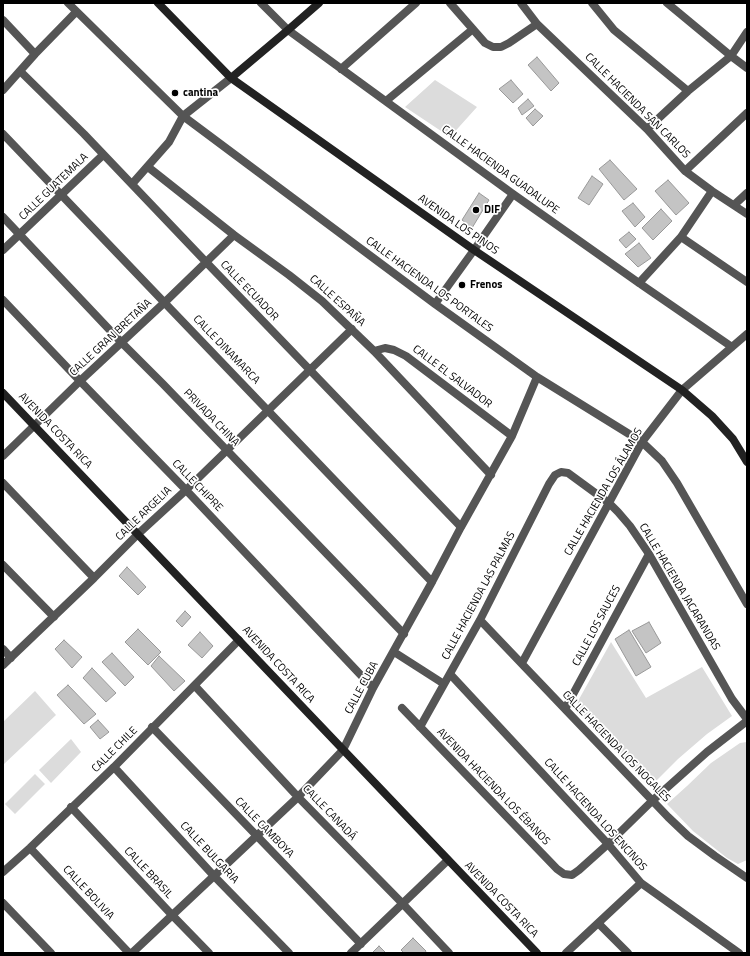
<!DOCTYPE html>
<html>
<head>
<meta charset="utf-8">
<style>
	body { margin:0 }
	#map { position:relative; width:750px; height:956px; overflow:hidden; background:#fff; font-family:"Titillium Web",sans-serif }
	canvas { display:block }
	.frame { position:absolute; inset:0; border:4px solid #000; pointer-events:none }
</style>
</head>
<body>
<div id="map">
<canvas width="750" height="956"></canvas>
<div class="frame"></div>
</div>
<script>
const c = document.querySelector('canvas').getContext('2d');
c.lineJoin = 'round';
function paint(path, color) {
  c.fillStyle = color;
  c.fill(path, 'evenodd');
}
function poly(rows) {
  const path = new Path2D();
  for (const r of rows) {
    path.moveTo(r[0], r[1]);
    for (let i = 2; i < r.length; i += 2) path.lineTo(r[i], r[i + 1]);
  }
  return path;
}
function strokePath(path, color, width, dash) {
  c.strokeStyle = color;
  c.lineWidth = width;
  c.lineCap = dash ? 'butt' : 'round';
  c.setLineDash(dash || []);
  c.stroke(path);
}
function drawText(font, color, halo, rows, align = 'center') {
  c.font = font + ' "Titillium Web",sans-serif';
  c.lineWidth = 3.5;
  c.setLineDash([]);
  c.textBaseline = 'middle';
  c.strokeStyle = halo;
  c.fillStyle = color;
  for (const [text, x, y, turn = 0] of rows) {
    c.save();
    c.translate(x, y);
    c.rotate((+turn || 0) * Math.PI / 180);
    c.textAlign = isNaN(turn) ? turn : align;
    if (halo) c.strokeText(text, 0, 0);
    c.fillText(text, 0, 0);
    c.restore();
  }
}
paint(poly([
	[435,80,477,107,450,137,405,107],
	[611,642,646,698,702,667,732,716,707,734,678,759,651,786,577,711,578,701],
	[35,691,56,715,4,764,3,722],
	[71,739,81,752,51,783,39,770],
	[747,742,747,860,738,864,727,858,693,831,667,804,687,786,711,763,740,743],
	[35,774,45,784,15,814,5,804]
]), '#dcdcdc');
const building = poly([
	[537,57,559,83,551,91,528,65,537,57],
	[511,80,523,94,513,103,499,89,511,80],
	[528,99,534,106,522,115,518,108,528,99],
	[535,109,543,116,533,126,526,118,535,109],
	[610,160,637,189,624,200,599,169,610,160],
	[592,176,603,184,589,205,578,198,592,176],
	[668,180,689,203,676,215,655,191,668,180],
	[479,193,489,200,472,228,462,220,479,193],
	[633,203,645,217,635,227,622,211,633,203],
	[661,209,672,221,653,240,642,228,661,209],
	[629,232,636,239,626,248,619,240,629,232],
	[639,243,651,258,638,267,625,254,639,243],
	[127,567,146,587,138,595,119,576,127,567],
	[185,611,191,617,182,627,176,621,185,611],
	[649,622,661,643,646,653,632,631,649,622],
	[138,629,161,652,148,665,125,642,138,629],
	[629,630,651,667,636,676,615,639,629,630],
	[200,632,213,646,202,658,188,645,200,632],
	[64,640,82,657,72,668,55,649,64,640],
	[112,653,134,677,125,686,102,662,112,653],
	[159,656,185,681,174,691,151,666,159,656],
	[92,668,116,693,106,702,83,678,92,668],
	[68,685,96,714,84,724,57,695,68,685],
	[98,720,109,732,100,739,90,727,98,720],
	[413,938,426,951,425,953,404,953,401,950,413,938],
	[379,946,386,953,372,953,379,946]
]);
paint(building, '#c4c4c4');
strokePath(building, '#999', 1);
strokePath(poly([
	[68,3,183,116,435,304,537,377,642,442,662,461,677,483,747,604],
	[261,3,288,30,513,194,639,283,732,347],
	[450,3,485,43,493,47,501,47,509,43,537,24],
	[521,3,537,24,647,129,685,171,712,191,747,214],
	[592,3,614,30,688,91],
	[667,3,731,56,747,68],
	[3,20,35,54],
	[341,69,416,3],
	[20,71,84,134,206,262,461,527],
	[3,90,35,54,76,12],
	[386,101,473,29],
	[647,129,688,91,731,56,747,32],
	[3,134,432,582],
	[148,167,234,235,289,275,322,301,374,351,491,475],
	[685,171,747,113],
	[132,184,169,142,183,116,231,78],
	[734,205,747,193],
	[3,217,122,343,163,384,404,634],
	[681,237,747,282],
	[3,250,103,155],
	[639,283,681,237,712,191],
	[3,300,80,381,186,490,373,688],
	[435,304,474,250,513,194],
	[374,351,385,348,394,350,406,356,512,436],
	[3,456,80,381,165,302,234,235],
	[3,483,94,578],
	[3,565,54,617],
	[480,620,668,817,688,836,715,856,747,878],
	[3,649,11,658],
	[394,652,444,684],
	[522,663,642,442,682,390,747,334],
	[3,665,94,578,138,534,186,490,352,329],
	[450,674,608,844,641,883,739,953],
	[195,686,298,797,402,903,449,953],
	[402,708,557,869,564,874,572,875,579,870,608,844,652,801,707,752,747,721],
	[565,709,649,554],
	[152,727,361,944],
	[420,727,480,620,549,484,555,475,561,472,568,473,609,503,618,512,630,526,649,554,732,699,747,719],
	[114,767,214,876,289,953],
	[71,807,172,915,209,953],
	[30,848,129,953],
	[3,872,30,848,114,767,239,640],
	[3,903,51,953],
	[598,923,628,953],
	[132,953,298,797,343,750,373,688,432,582,461,527,512,436,537,377],
	[351,953,448,860],
	[566,953,641,883]
]), '#555', 8);
strokePath(poly([
	[158,3,231,78,474,250,682,390,712,416,733,439,747,462],
	[231,78,288,30,319,3],
	[3,393,537,953]
]), '#222', 8);
for (const [x, y, r, color] of [
	[175,93,4,"#000"],
	[476,210,4,"#000"],
	[462,285,4,"#000"]
]) {
  const dot = new Path2D();
  dot.arc(x, y, r, 0, 2 * Math.PI);
  c.fillStyle = color;
  c.fill(dot);
  strokePath(dot, '#fff', 1.5);
}
drawText('bold 11px', '#000', '#fff', [
	["cantina",183,93],
	["DIF",484,210],
	["Frenos",470,285]
], 'left');
drawText('11px', '#000', '#fff', [
	["CALLE HACIENDA SAN CARLOS",637,106,45],
	["CALLE HACIENDA GUADALUPE",500,170,36],
	["CALLE GUATEMALA",54,187,-44],
	["AVENIDA LOS PINOS",458,225,35],
	["CALLE HACIENDA LOS PORTALES",429,285,36],
	["CALLE ECUADOR",249,291,46],
	["CALLE ESPAÑA",337,301,42],
	["CALLE GRAN BRETAÑA",111,338,-43],
	["CALLE DINAMARCA",226,350,46],
	["CALLE EL SALVADOR",452,377,37],
	["PRIVADA CHINA",211,418,46],
	["AVENIDA COSTA RICA",55,431,46],
	["CALLE CHIPRE",197,486,46],
	["CALLE HACIENDA LOS ÁLAMOS",604,492,-60],
	["CALLE ARGELIA",144,514,-44],
	["CALLE HACIENDA JACARANDAS",679,587,59],
	["CALLE HACIENDA LAS PALMAS",479,596,-62],
	["CALLE LOS SAUCES",597,626,-62],
	["AVENIDA COSTA RICA",278,665,47],
	["CALLE CUBA",362,688,-62],
	["CALLE HACIENDA LOS NOGALES",616,747,46],
	["CALLE CHILE",115,750,-45],
	["AVENIDA HACIENDA LOS ÉBANOS",493,787,46],
	["CALLE CANADÁ",329,813,46],
	["CALLE HACIENDA LOS ENCINOS",595,815,48],
	["CALLE CAMBOYA",264,828,46],
	["CALLE BULGARIA",209,853,47],
	["CALLE BRASIL",148,873,47],
	["CALLE BOLIVIA",88,893,47],
	["AVENIDA COSTA RICA",501,900,46]
]);
</script>
</body>
</html>
